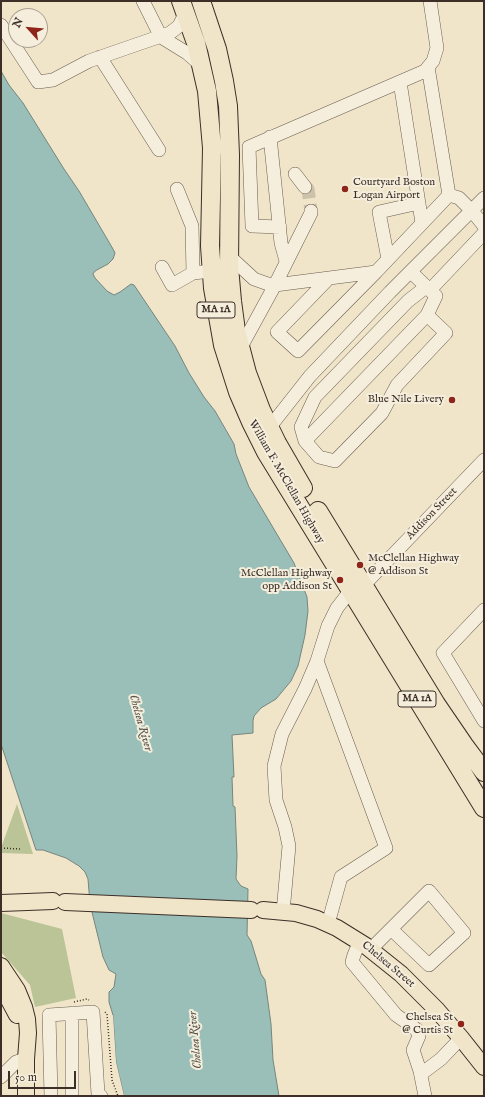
<!DOCTYPE html>
<html>
<head>
<meta charset="utf-8">
<style>
	body { margin:0 }
	#map { position:relative; width:485px; height:1097px; overflow:hidden; background:#f0e5c9; font-family:"IM FELL English",serif }
	canvas { display:block }
	.frame { position:absolute; inset:0; border:2px solid #3d2f28; pointer-events:none }
	.north { position:absolute; left:8px; top:8px; width:40px; height:40px; box-sizing:border-box; background:#f5eedc; border:1px solid #aba294; border-radius:50%; rotate:297deg; font-size:11px; font-weight:700; line-height:16px; text-align:center; color:#3d2f28 }
	.north::after { content:''; display:block; margin:auto; width:14px; height:18px; background:#8f2418; clip-path:polygon(50% 0,100% 100%,50% 72%,0 100%) }
	.scale { position:absolute; left:8px; top:1071px; width:68px; height:18px; box-sizing:border-box; border:2px solid #3d2f28; border-top:0; padding-left:5px; font-size:12px; line-height:14px; white-space:nowrap; color:#3d2f28; -webkit-text-stroke:3px #f5eedc; paint-order:stroke }
</style>
</head>
<body>
<div id="map">
<canvas width="485" height="1097"></canvas>
<div class="frame"></div>
<div class="north">N</div>
<div class="scale">50 m</div>
</div>
<script>
const c = document.querySelector('canvas').getContext('2d');
c.lineJoin = 'round';
function paint(path, color) {
  c.fillStyle = color;
  c.fill(path, 'evenodd');
}
function poly(rows) {
  const path = new Path2D();
  for (const r of rows) {
    path.moveTo(r[0], r[1]);
    for (let i = 2; i < r.length; i += 2) path.lineTo(r[i], r[i + 1]);
  }
  return path;
}
function strokePath(path, color, width, dash) {
  c.strokeStyle = color;
  c.lineWidth = width;
  c.lineCap = dash ? 'butt' : 'round';
  c.setLineDash(dash || []);
  c.stroke(path);
}
function drawText(font, color, halo, rows, align = 'center') {
  c.font = font + ' "IM FELL English",serif';
  c.lineWidth = 4;
  c.setLineDash([]);
  c.textBaseline = 'middle';
  c.strokeStyle = halo;
  c.fillStyle = color;
  for (const [text, x, y, turn = 0] of rows) {
    c.save();
    c.translate(x, y);
    c.rotate((+turn || 0) * Math.PI / 180);
    c.textAlign = isNaN(turn) ? turn : align;
    if (halo) c.strokeText(text, 0, 0);
    c.fillText(text, 0, 0);
    c.restore();
  }
}
paint(poly([
	[17,804,33,854,1,853,1,845,2,845],
	[1,913,62,929,76,998,35,1007,30,985,1,952]
]), '#bac496');
const water = poly([
	[1,71,9,85,23,103,64,169,79,191,113,249,115,253,113,259,108,264,95,271,93,274,95,278,107,291,114,295,120,292,131,284,134,285,175,346,189,373,204,397,215,411,234,444,236,454,249,487,294,563,307,597,308,611,305,635,298,666,291,681,276,699,261,708,254,716,253,721,253,733,232,735,234,777,232,777,233,806,235,807,237,856,236,879,241,886,248,889,247,935,251,941,261,974,265,980,271,1024,273,1060,279,1096,124,1096,116,1062,113,1015,109,1002,109,992,114,987,116,974,109,970,103,957,90,904,88,879,85,872,79,866,66,858,43,850,36,850,1,744,1,71]
]);
paint(water, '#9abfb8');
strokePath(water, '#75857e', 1);
paint(poly([
	[113,1015,116,1062,124,1096,122,1096,114,1062,111,1016]
]), '#f0e5c9');
strokePath(poly([
	[305,187,308,189,311,211]
]), '#ccc1a9', 13, [13, 6]);
const minor = poly([
	[143,1,161,37,187,53,202,66],
	[1,25,38,82,53,80,89,61,170,33,179,26,186,12],
	[100,57,159,150],
	[428,67,449,195],
	[400,82,422,223],
	[270,137,281,243,286,261],
	[295,174,305,187],
	[177,189,192,226,193,273],
	[449,195,459,198,472,211,484,226],
	[280,227,252,226,249,147,425,71,433,61,437,48,430,1],
	[229,256,254,279,268,284,275,285,376,272,449,195],
	[388,259,379,212,419,203],
	[162,267,172,285,193,273,202,272],
	[411,272,436,296,427,315,446,333,397,385,382,413,335,461,319,457,305,441,427,315],
	[329,278,277,332,298,351,376,272],
	[430,290,484,233],
	[240,349,275,285,311,213,311,211],
	[269,428,310,376,390,292,484,198],
	[305,441,301,427,315,397,408,301,426,287],
	[363,586,484,460],
	[484,610,443,653,484,721],
	[283,912,289,846,285,827,276,800,274,766,282,734,305,689,317,661],
	[328,924,341,877,386,848,317,661,328,626,337,608,351,590],
	[360,941,354,955,352,962,396,1015,416,1029,419,1036,413,1050,420,1071,425,1096],
	[371,949,429,891,464,933,429,965,391,929],
	[421,1074,441,1059,461,1038],
	[1,1077,16,1062,26,1059],
	[51,1096,49,1015,93,1012,98,1094,101,1096],
	[72,1096,72,1013]
]);
const major = poly([
	[65,902,251,910],
	[1,903,53,901],
	[263,910,296,913,317,919,337,928,366,946,401,974,437,1010,461,1038,484,1067],
	[1,966,17,990,24,1007,27,1019,28,1033,26,1059,26,1096],
	[1,985,17,1015]
]);
const highway = poly([
	[181,1,196,43,207,91,212,148,210,246,213,288,223,345,238,392,251,422,266,452,484,808],
	[201,1,217,49,224,81,228,106,230,155,229,267,232,301,236,331,247,373,261,410,277,443,303,488],
	[318,511,436,704,464,745,484,772]
]);
strokePath(minor, '#6a5c50', 14);
strokePath(major, '#3d2f28', 18);
strokePath(highway, '#3d2f28', 20);
strokePath(poly([
	[1,848,20,849],
	[74,1002,87,999,89,1000],
	[105,1012,107,1014,112,1080,118,1096]
]), '#3d2f28', 1.5, [1, 2]);
strokePath(minor, '#f5eedc', 13);
strokePath(major, '#f0e5c9', 16);
strokePath(highway, '#f0e5c9', 18);
for (const [x, y, r, color] of [
	[345,189,4,"#8f2418"],
	[452,400,4,"#8f2418"],
	[360,565,4,"#8f2418"],
	[340,580,4,"#8f2418"],
	[461,1024,4,"#8f2418"]
]) {
  const dot = new Path2D();
  dot.arc(x, y, r, 0, 2 * Math.PI);
  c.fillStyle = color;
  c.fill(dot);
  strokePath(dot, '#f5eedc', 1.5);
}
for (const [x, y, w] of [
	[216,310,38],
	[417,699,38]
]) {
  const box = new Path2D();
  box.roundRect(x - w / 2, y - 8, w, 16, 3);
  c.fillStyle = '#f5eedc';
  c.fill(box);
  strokePath(box, '#3d2f28', 1);
}
drawText('bold 10px', '#3d2f28', null, [
	["MA 1A",216,310],
	["MA 1A",417,699]
]);
drawText('11px', '#3d2f28', '#f5eedc', [
	["Courtyard Boston",353,183,"left"],
	["Logan Airport",353,196,"left"],
	["Blue Nile Livery",444,400],
	["McClellan Highway",368,559,"left"],
	["@ Addison St",368,572,"left"],
	["McClellan Highway",332,574],
	["opp Addison St",332,587],
	["Chelsea St",453,1018],
	["@ Curtis St",453,1031]
], 'right');
drawText('11px', '#3d2f28', '#f5eedc', [
	["William F. McClellan Highway",286,482,60],
	["Addison Street",432,514,-46],
	["Chelsea Street",388,965,40]
]);
drawText('italic 12px', '#54534c', '#f5eedc', [
	["Chelsea River",140,723,74],
	["Chelsea River",196,1040,-95]
]);
</script>
</body>
</html>
